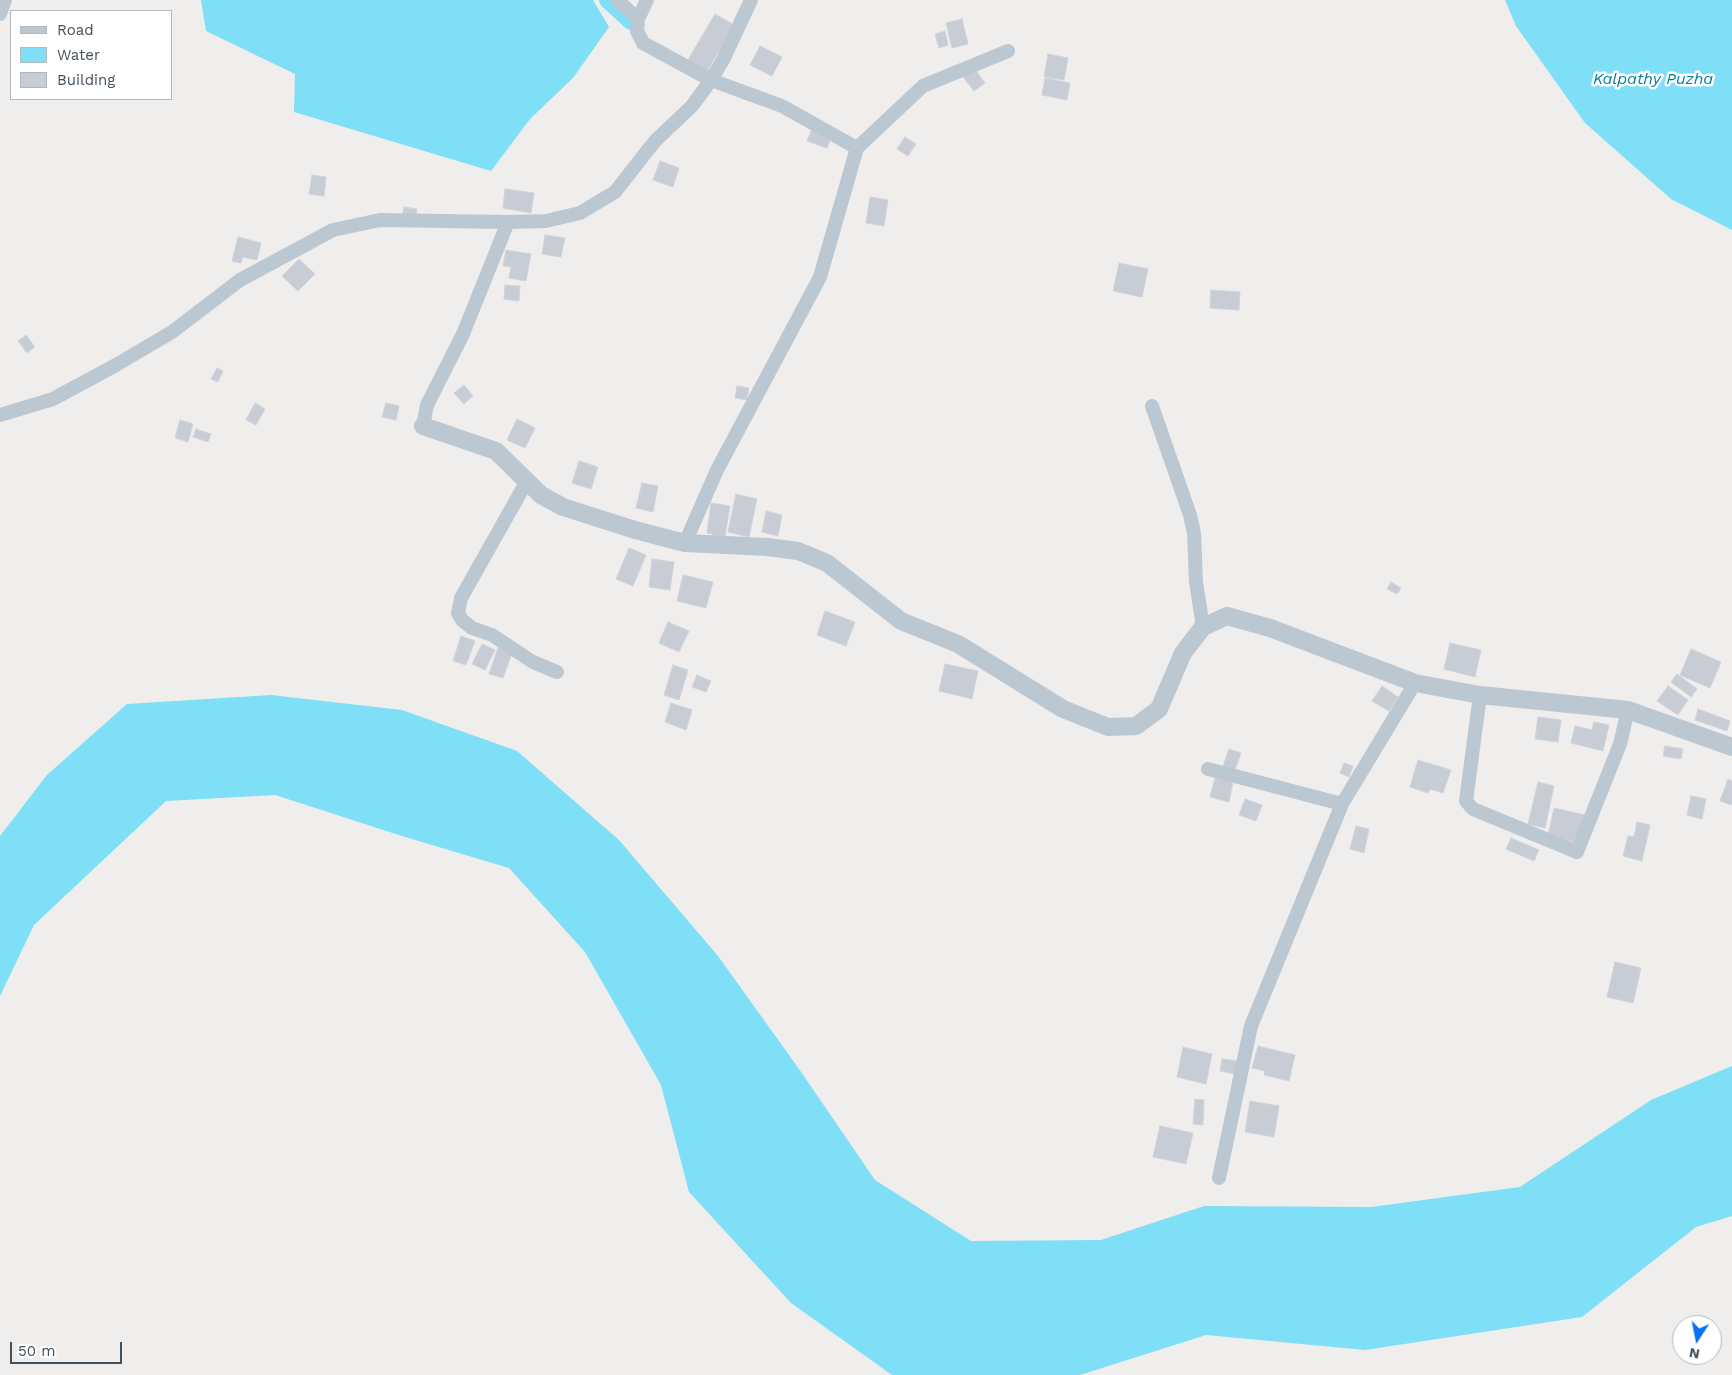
<!DOCTYPE html>
<html>
<head>
<meta charset="utf-8">
<style>
	body { margin:0 }
	#map { position:relative; width:1732px; height:1375px; overflow:hidden; background:#f0eded; font-family:"Work Sans",sans-serif }
	canvas { display:block }
	.legend { position:absolute; left:10px; top:10px; width:162px; height:90px; box-sizing:border-box; background:#fff; border:1px solid #b4b9be; margin:0; padding:6px 9px; list-style:none; font-size:15px; color:#43515d }
	.legend li { display:flex; align-items:center; gap:10px; height:25px }
	.legend b { width:25px; border:1px solid #b4b9be }
	.north { position:absolute; left:1672px; top:1315px; width:50px; height:50px; box-sizing:border-box; background:#fff; border:1px solid #b4b9be; border-radius:50%; rotate:191deg; font-size:14px; font-weight:700; line-height:20px; text-align:center; color:#43515d }
	.north::after { content:''; display:block; margin:auto; width:18px; height:22px; background:#0571f3; clip-path:polygon(50% 0,100% 100%,50% 72%,0 100%) }
	.scale { position:absolute; left:10px; top:1342px; width:112px; height:22px; box-sizing:border-box; border:2px solid #43515d; border-top:0; padding-left:6px; font-size:15px; line-height:18px; white-space:nowrap; color:#43515d; -webkit-text-stroke:4px #fff; paint-order:stroke }
</style>
</head>
<body>
<div id="map">
<canvas width="1732" height="1375"></canvas>
<ul class="legend">
<li><b style="height:6px;background:#bcc8d1"></b>Road</li>
<li><b style="height:14px;background:#7edff6"></b>Water</li>
<li><b style="height:14px;background:#c8ccd4"></b>Building</li>
</ul>
<div class="north">N</div>
<div class="scale">50 m</div>
</div>
<script>
const c = document.querySelector('canvas').getContext('2d');
c.lineJoin = 'round';
function paint(path, color) {
  c.fillStyle = color;
  c.fill(path, 'evenodd');
}
function poly(rows) {
  const path = new Path2D();
  for (const r of rows) {
    path.moveTo(r[0], r[1]);
    for (let i = 2; i < r.length; i += 2) path.lineTo(r[i], r[i + 1]);
  }
  return path;
}
function strokePath(path, color, width, dash) {
  c.strokeStyle = color;
  c.lineWidth = width;
  c.lineCap = dash ? 'butt' : 'round';
  c.setLineDash(dash || []);
  c.stroke(path);
}
function drawText(font, color, halo, rows, align = 'center') {
  c.font = font + ' "Work Sans",sans-serif';
  c.lineWidth = 5;
  c.setLineDash([]);
  c.textBaseline = 'middle';
  c.strokeStyle = halo;
  c.fillStyle = color;
  for (const [text, x, y, turn = 0] of rows) {
    c.save();
    c.translate(x, y);
    c.rotate((+turn || 0) * Math.PI / 180);
    c.textAlign = isNaN(turn) ? turn : align;
    if (halo) c.strokeText(text, 0, 0);
    c.fillText(text, 0, 0);
    c.restore();
  }
}
paint(poly([
	[201,0,593,0,609,27,573,78,530,119,491,171,294,112,295,74,206,31],
	[1505,0,1732,0,1732,230,1671,199,1585,123,1516,26],
	[271,695,402,710,517,751,619,840,718,956,799,1069,875,1180,971,1241,1101,1240,1204,1206,1371,1207,1520,1187,1651,1100,1732,1066,1732,1216,1696,1227,1582,1317,1365,1350,1206,1335,1080,1375,892,1375,791,1303,689,1192,661,1085,585,952,509,868,402,836,275,795,166,801,34,925,0,996,0,836,47,775,127,704]
]), '#7edff6');
strokePath(poly([
	[607,0,631,22,617,3]
]), '#7edff6', 16);
const building = poly([
	[715,14,734,25,704,77,685,65,715,14],
	[962,19,968,44,952,48,946,23,962,19],
	[945,31,948,45,939,48,935,34,945,31],
	[760,46,782,57,772,76,750,65,760,46],
	[1048,54,1068,58,1064,80,1044,77,1048,54],
	[974,68,985,83,974,91,963,77,974,68],
	[1045,78,1070,83,1067,100,1042,95,1045,78],
	[813,127,832,135,827,148,807,141,813,127],
	[905,137,916,144,908,156,897,149,905,137],
	[660,161,679,168,673,187,653,180,660,161],
	[312,175,326,177,324,196,309,194,312,175],
	[505,189,534,193,531,213,503,208,505,189],
	[870,197,888,200,884,226,866,223,870,197],
	[404,207,417,209,415,219,402,216,404,207],
	[545,235,565,238,561,257,542,254,545,235],
	[238,237,261,243,257,260,243,257,241,263,232,261,238,237],
	[506,250,531,254,526,281,509,278,511,267,503,266,506,250],
	[299,259,315,274,298,291,282,276,299,259],
	[1119,263,1148,269,1142,297,1113,291,1119,263],
	[505,285,520,286,519,301,504,299,505,285],
	[1211,290,1240,292,1239,310,1210,308,1211,290],
	[26,335,35,347,27,353,18,341,26,335],
	[217,368,223,371,218,382,211,379,217,368],
	[464,385,473,396,464,404,454,393,464,385],
	[737,386,749,388,747,400,735,398,737,386],
	[255,403,265,409,256,425,246,420,255,403],
	[386,403,399,406,396,420,382,417,386,403],
	[517,419,535,428,525,448,507,440,517,419],
	[180,420,193,424,188,442,175,438,180,420],
	[196,429,211,434,208,442,193,437,196,429],
	[579,461,598,467,591,489,572,483,579,461],
	[642,483,658,486,653,512,636,508,642,483],
	[736,494,757,499,749,537,728,532,736,494],
	[711,503,730,506,724,542,712,540,713,534,707,533,711,503],
	[766,511,782,515,778,536,762,532,766,511],
	[629,548,646,555,633,586,616,579,629,548],
	[652,559,674,562,670,590,649,587,652,559],
	[683,575,713,582,706,608,677,601,683,575],
	[1391,582,1401,588,1397,594,1387,589,1391,582],
	[825,611,855,622,846,646,817,635,825,611],
	[668,622,689,631,679,652,659,643,668,622],
	[461,636,475,641,466,665,453,661,461,636],
	[1450,643,1481,650,1475,677,1444,669,1450,643],
	[482,644,495,650,485,670,472,664,482,644],
	[498,648,512,653,503,678,489,674,498,648],
	[1691,649,1721,662,1710,688,1680,675,1691,649],
	[945,664,978,671,972,699,939,691,945,664],
	[673,665,688,670,679,700,664,695,673,665],
	[1677,674,1697,689,1691,697,1671,682,1677,674],
	[697,675,711,681,706,692,692,687,697,675],
	[1382,686,1398,697,1389,711,1372,701,1382,686],
	[1668,686,1688,700,1678,715,1657,701,1668,686],
	[671,703,692,710,686,730,665,722,671,703],
	[1698,709,1730,721,1727,731,1695,720,1698,709],
	[1538,717,1561,720,1558,742,1535,739,1538,717],
	[1594,722,1609,725,1603,751,1571,743,1575,726,1592,730,1594,722],
	[1665,746,1683,749,1681,759,1663,756,1665,746],
	[1229,749,1241,753,1235,770,1223,766,1229,749],
	[1418,760,1451,770,1443,793,1430,789,1428,793,1410,787,1418,760],
	[1344,763,1353,766,1349,777,1340,773,1344,763],
	[1215,778,1233,782,1229,802,1210,797,1215,778],
	[1728,779,1732,781,1732,805,1720,801,1728,779],
	[1538,782,1554,786,1545,828,1528,824,1538,782],
	[1691,796,1706,799,1702,819,1687,815,1691,796],
	[1245,799,1262,805,1256,821,1239,815,1245,799],
	[1554,808,1585,815,1578,843,1548,836,1554,808],
	[1637,822,1650,825,1642,861,1623,856,1628,836,1634,837,1637,822],
	[1356,826,1369,829,1364,853,1350,849,1356,826],
	[1511,838,1539,850,1534,861,1506,849,1511,838],
	[1615,962,1641,968,1633,1003,1607,997,1615,962],
	[1258,1046,1295,1055,1289,1081,1264,1075,1265,1071,1252,1068,1258,1046],
	[1183,1047,1212,1054,1206,1084,1177,1077,1183,1047],
	[1222,1059,1237,1061,1235,1074,1220,1071,1222,1059],
	[1195,1099,1204,1100,1203,1125,1193,1124,1195,1099],
	[1250,1101,1279,1106,1274,1137,1245,1132,1250,1101],
	[1160,1126,1193,1133,1186,1164,1153,1157,1160,1126]
]);
paint(building, '#c8ccd4');
strokePath(building, '#d0d3da', 1);
strokePath(poly([
	[617,0,638,19],
	[647,0,638,19,637,31,643,43,711,80,782,106,857,148],
	[0,14,5,0],
	[1152,406,1190,515,1194,533,1196,582,1203,627],
	[0,415,53,399,116,365,172,332,240,280,333,230,380,220,508,222,546,221,580,213,615,192,655,141,692,106,711,80,723,60,751,0],
	[423,426,427,405,463,334,508,222],
	[527,481,461,598,458,613,462,620,472,628,492,635,533,662,557,672],
	[685,543,717,470,820,277,857,148,923,86,1008,51],
	[1480,695,1466,801,1473,809,1577,852,1620,744,1628,710],
	[1208,769,1342,804],
	[1219,1178,1251,1026,1342,804,1415,683]
]), '#bcc8d1', 14);
strokePath(poly([
	[423,426,496,451,541,495,563,507,635,530,685,543,768,547,798,551,827,563,901,621,958,644,1063,709,1108,727,1136,726,1159,709,1183,653,1203,627,1227,616,1270,628,1415,683,1480,695,1628,710,1732,747]
]), '#bcc8d1', 18);
drawText('italic 16px', '#037e9b', '#fff', [
	["Kalpathy Puzha",1653,79]
]);
</script>
</body>
</html>
